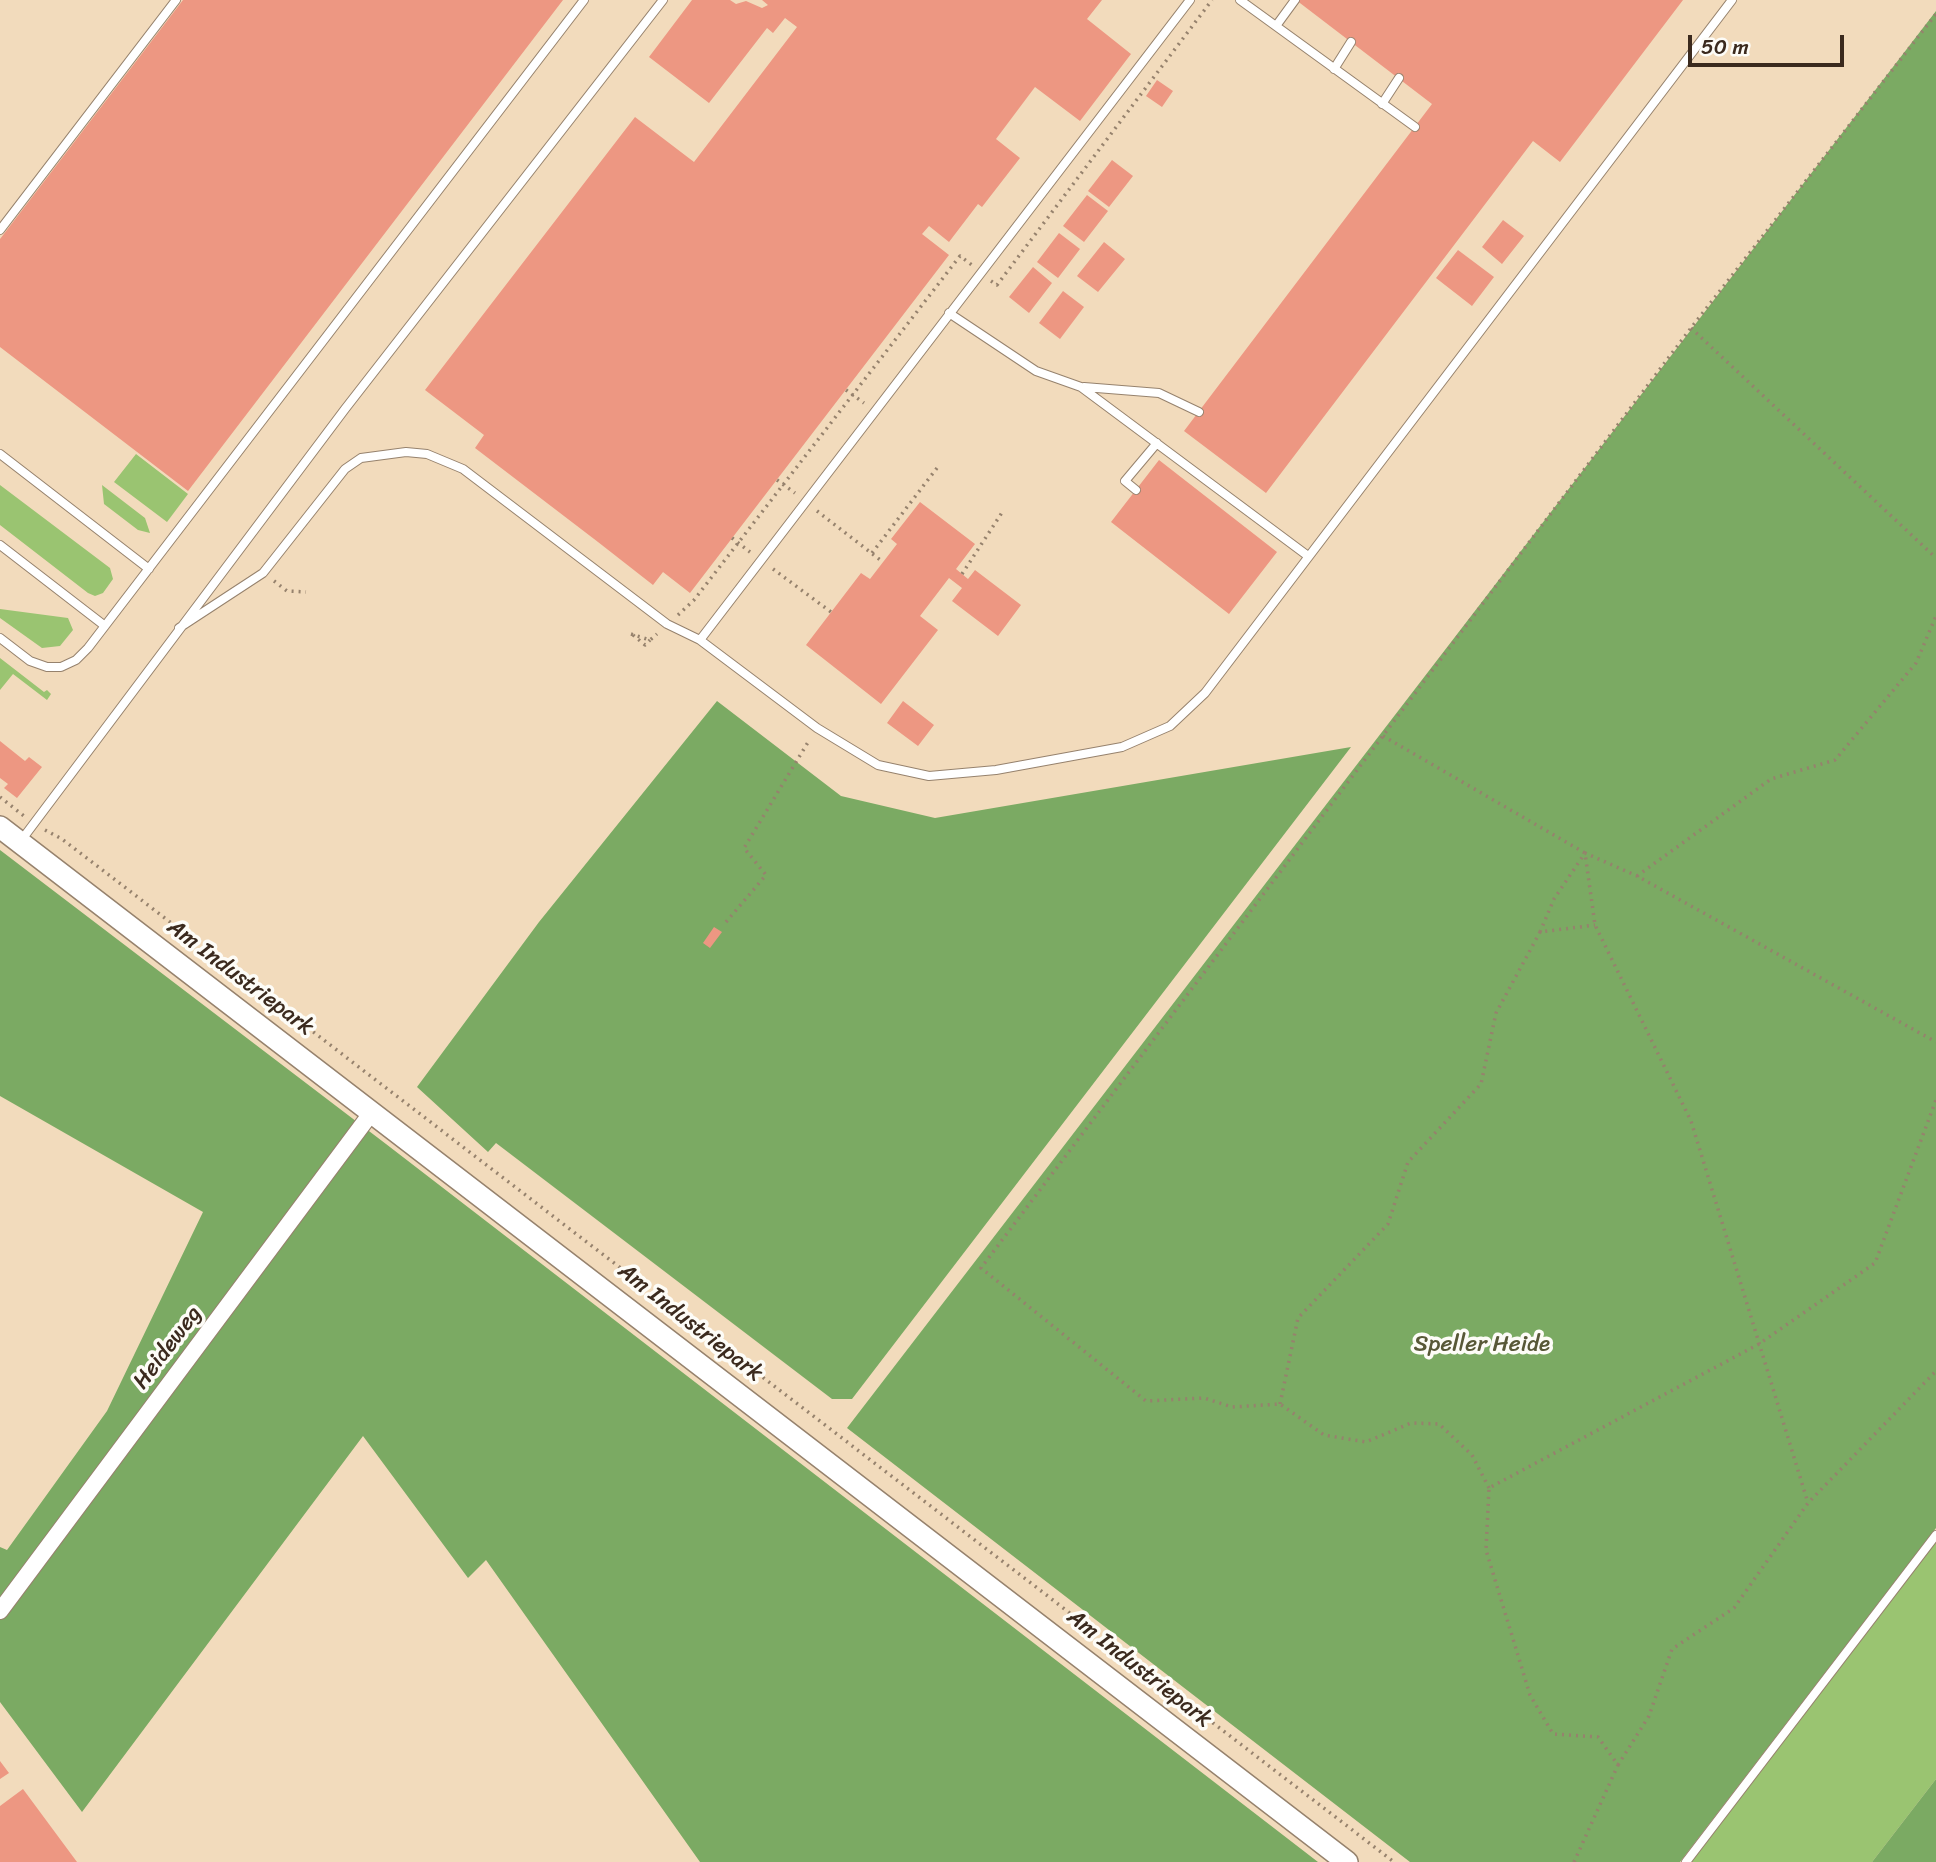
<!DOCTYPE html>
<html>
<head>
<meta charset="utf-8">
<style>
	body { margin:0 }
	#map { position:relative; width:1936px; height:1862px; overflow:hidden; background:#f2dbbc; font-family:Sriracha,sans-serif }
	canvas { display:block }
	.scale { position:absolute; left:1688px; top:35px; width:156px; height:32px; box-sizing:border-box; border:4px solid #3b2a1e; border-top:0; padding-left:9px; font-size:21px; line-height:24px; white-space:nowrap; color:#3b2a1e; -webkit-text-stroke:5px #fdfcf7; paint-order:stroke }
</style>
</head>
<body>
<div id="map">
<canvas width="1936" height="1862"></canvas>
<div class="scale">50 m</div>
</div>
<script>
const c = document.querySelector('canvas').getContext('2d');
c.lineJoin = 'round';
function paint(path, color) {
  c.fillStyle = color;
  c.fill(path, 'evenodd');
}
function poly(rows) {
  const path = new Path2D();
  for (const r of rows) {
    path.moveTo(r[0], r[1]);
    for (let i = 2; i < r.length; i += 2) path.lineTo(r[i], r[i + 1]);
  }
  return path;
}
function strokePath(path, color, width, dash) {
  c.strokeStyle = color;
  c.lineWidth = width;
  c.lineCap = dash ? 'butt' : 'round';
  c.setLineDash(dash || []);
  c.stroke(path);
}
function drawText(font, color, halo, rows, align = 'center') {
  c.font = font + ' Sriracha,sans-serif';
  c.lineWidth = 7;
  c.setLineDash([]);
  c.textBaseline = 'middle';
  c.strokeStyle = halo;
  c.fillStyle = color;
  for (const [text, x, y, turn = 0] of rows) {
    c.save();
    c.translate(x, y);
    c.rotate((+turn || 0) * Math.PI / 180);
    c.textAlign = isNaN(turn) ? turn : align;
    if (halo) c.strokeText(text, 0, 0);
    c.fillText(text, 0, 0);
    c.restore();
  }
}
paint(poly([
	[136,454,188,494,167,522,114,482],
	[0,485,110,568,113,579,103,593,95,596,88,593,0,525],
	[102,485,145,518,150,533,138,530,104,504],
	[0,609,68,618,73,630,60,646,42,648,0,618],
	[0,658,44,692,47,690,51,694,47,700,13,674,0,690],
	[1936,1541,1936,1779,1872,1862,1690,1862]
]), '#9ac471');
paint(poly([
	[1936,11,1936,1528,1680,1862,1410,1862,847,1428],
	[717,701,841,796,935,818,1351,747,852,1399,832,1399,496,1143,488,1152,417,1087,539,922],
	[0,850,386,1144,1318,1862,700,1862,486,1560,468,1578,363,1436,82,1812,0,1702,0,1547,7,1550,107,1411,203,1212,0,1096],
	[1936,1779,1936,1862,1872,1862]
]), '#7baa63');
paint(poly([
	[183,0,563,0,188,491,0,347,0,239],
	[692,0,730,0,736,4,746,1,762,8,768,5,762,0,1102,0,1087,19,1131,54,1080,121,1035,87,996,139,1020,158,982,207,978,204,949,242,929,226,922,234,949,255,690,593,663,572,653,585,598,542,475,448,484,435,425,390,635,117,694,162,797,27,785,18,773,33,767,28,709,103,649,57],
	[1296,0,1683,0,1560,162,1533,141,1266,493,1184,431,1432,104],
	[1157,80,1173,91,1162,107,1146,96],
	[1112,160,1133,176,1109,207,1088,191],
	[1087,195,1108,211,1084,242,1063,226],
	[1503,220,1524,236,1502,264,1482,247],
	[1059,233,1080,249,1058,278,1037,262],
	[1104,242,1125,259,1098,292,1077,276],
	[1458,250,1494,277,1472,306,1436,278],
	[1033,267,1052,283,1029,313,1009,297],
	[1063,291,1084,307,1060,339,1039,323],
	[1159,460,1277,552,1229,614,1111,522],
	[920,502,975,544,956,569,968,579,975,570,1021,605,998,636,952,601,962,588,949,578,920,616,938,630,881,704,806,645,861,573,870,579,897,544,891,539],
	[903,701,934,725,918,746,887,723],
	[0,741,25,761,29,757,42,767,17,798,4,788,8,784,0,778],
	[714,927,722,932,710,948,703,943],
	[0,1761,9,1773,0,1779],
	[23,1789,77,1862,0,1862,0,1806]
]), '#ed9782');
const service = poly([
	[1240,0,1415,127],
	[1276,26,1295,0],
	[1334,69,1351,42],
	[1382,104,1399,78],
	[0,230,176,0],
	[949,313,1036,371,1081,387,1308,556],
	[1084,387,1159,393,1199,412],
	[0,454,149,569],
	[1136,490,1125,481,1157,443],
	[0,545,105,626],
	[179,628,263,573,345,469,361,458,406,452,427,454,463,469,667,624,700,640,1190,0],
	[0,638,30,661,47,667,61,667,76,660,88,648,584,0],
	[700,640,817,728,878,765,929,776,996,770,1122,747,1170,726,1205,693,1732,0],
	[20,842,345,409,663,0],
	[1686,1862,1936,1535]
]);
const minor = poly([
	[0,1611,372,1112]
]);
const tertiary = poly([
	[0,827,1347,1862]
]);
strokePath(service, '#96826d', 10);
strokePath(minor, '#96826d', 18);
strokePath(tertiary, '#96826d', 24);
strokePath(poly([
	[991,281,997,285,1212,0],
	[1691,328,1936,558],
	[846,390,864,403],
	[777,480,795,493],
	[817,511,883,562],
	[732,538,750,552],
	[872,553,940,464],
	[773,569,831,612],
	[962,574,1003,511],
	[274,581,287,591,306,592],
	[678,615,694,600,960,256,972,265],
	[631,634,650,640,657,634],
	[633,635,645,645,650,640],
	[1383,736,1585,853,1595,925,1691,1121,1808,1503],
	[0,797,24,816],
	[45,830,62,839,1394,1862],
	[1637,876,1771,779,1835,760,1916,663,1936,616],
	[726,922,766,875,744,848,810,739],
	[1540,932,1554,899,1585,853,1637,876,1936,1042],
	[1280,1404,1298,1318,1388,1224,1408,1162,1481,1084,1496,1013,1540,932,1595,925],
	[1489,1488,1472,1455,1439,1424,1411,1423,1366,1442,1324,1435,1280,1404,1232,1407,1204,1398,1146,1401,981,1268,1691,328,1936,14],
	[1618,1765,1649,1716,1672,1649,1734,1608,1808,1503,1936,1371],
	[1574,1862,1618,1765,1598,1737,1553,1734,1530,1695,1486,1550,1489,1488,1759,1344,1875,1263,1936,1100]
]), '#96826d', 3.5, [2, 5]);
strokePath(service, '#fff', 8);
strokePath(minor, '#fff', 16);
strokePath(tertiary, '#fff', 21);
drawText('23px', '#3b2a1e', '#fdfcf7', [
	["Am Industriepark",240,978,37],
	["Am Industriepark",690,1323,38],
	["Heideweg",168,1348,-53],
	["Am Industriepark",1139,1669,38]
]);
drawText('23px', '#585837', '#fdfcf7', [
	["Speller Heide",1482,1345]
]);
</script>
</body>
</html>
